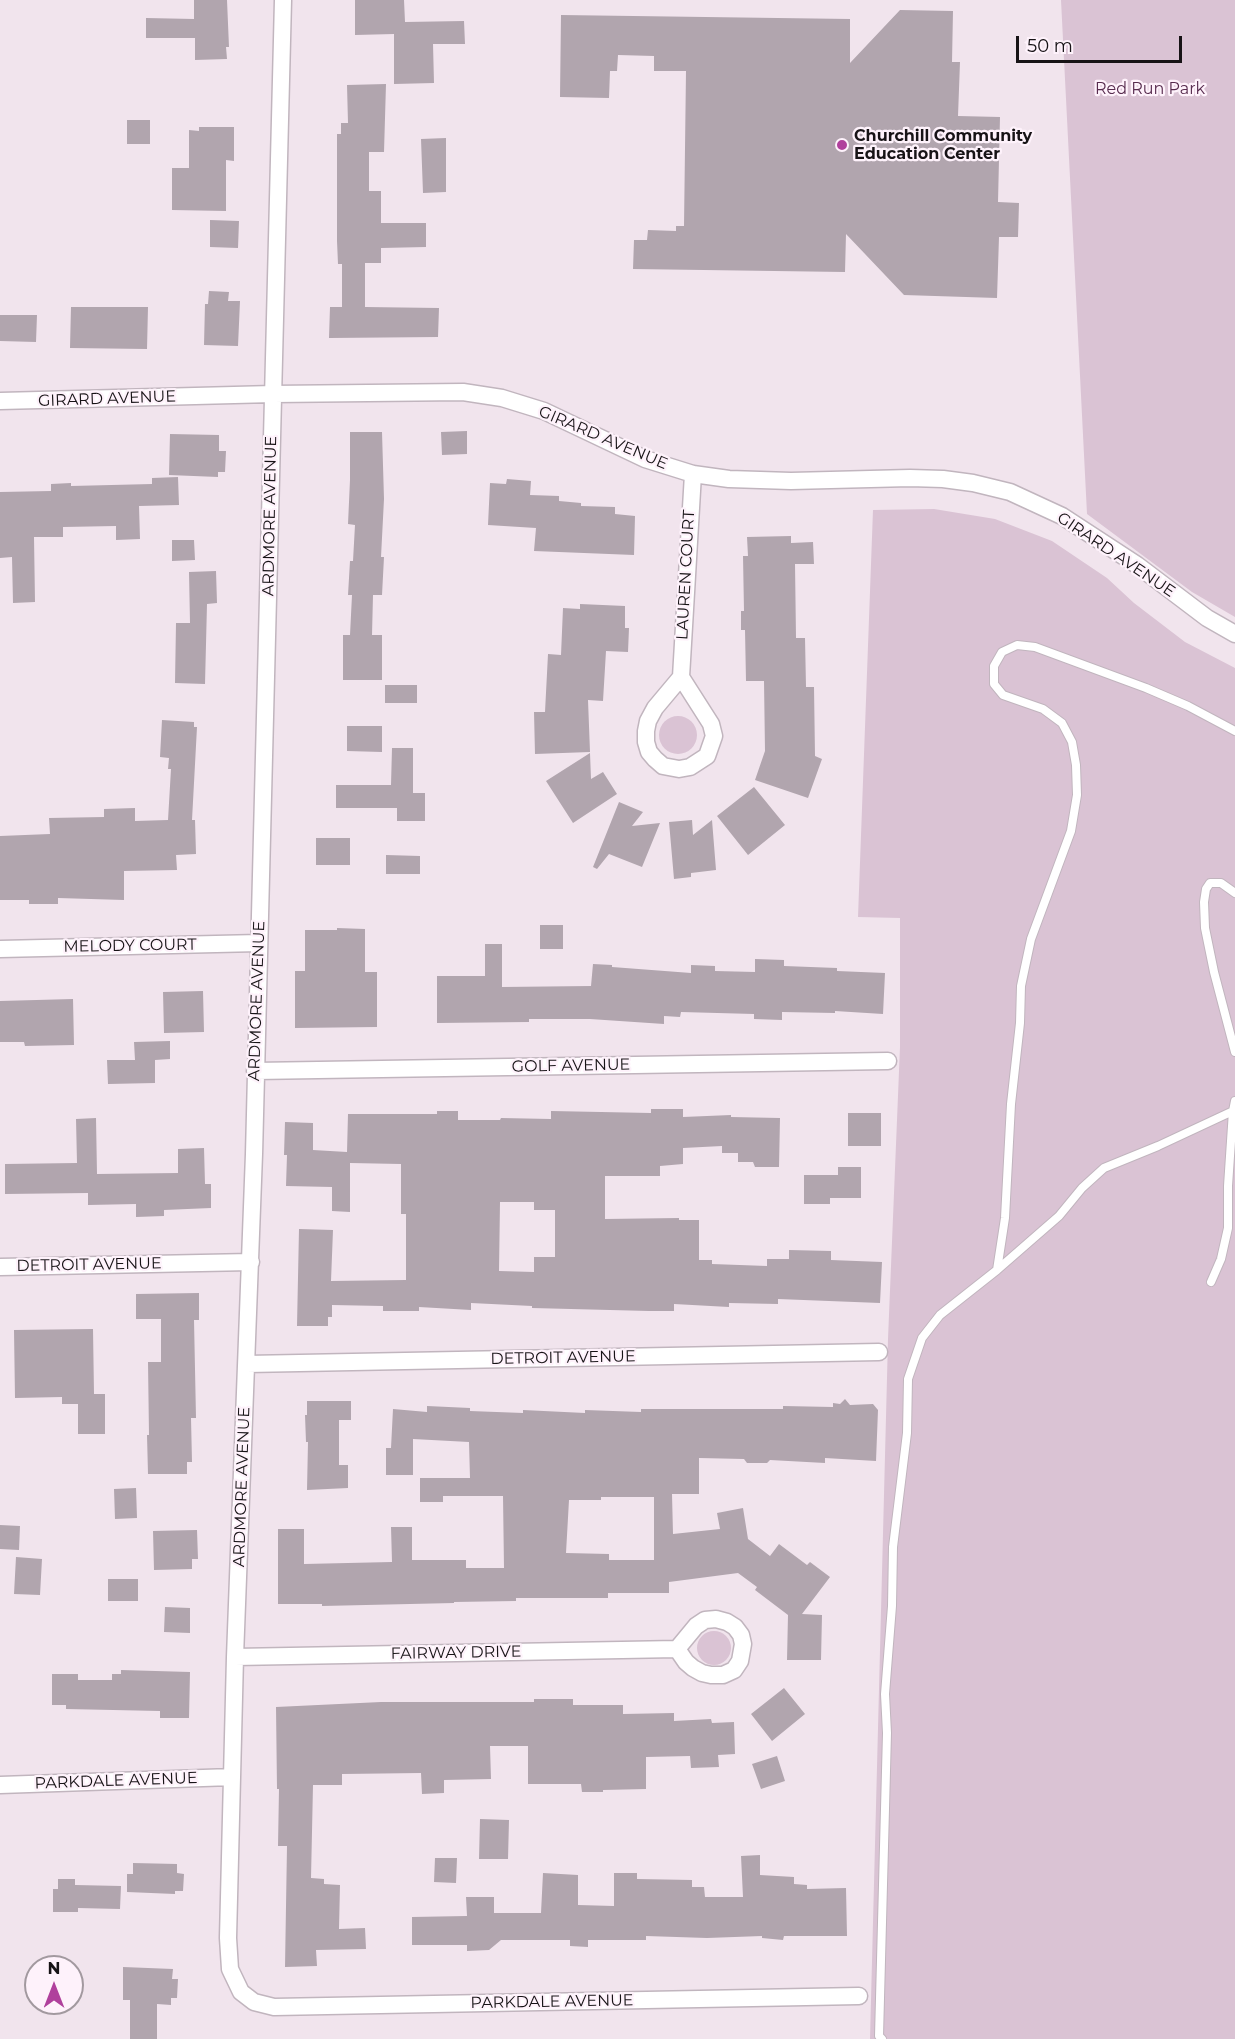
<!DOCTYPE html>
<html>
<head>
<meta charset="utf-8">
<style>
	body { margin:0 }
	#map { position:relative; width:1235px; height:2039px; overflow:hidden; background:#f1e4ed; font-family:Montserrat,sans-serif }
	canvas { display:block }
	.north { position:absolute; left:24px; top:1955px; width:60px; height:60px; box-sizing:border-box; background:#fef2fb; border:2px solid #a2999f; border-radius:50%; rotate:0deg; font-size:16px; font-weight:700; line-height:24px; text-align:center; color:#171316 }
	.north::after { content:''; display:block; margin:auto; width:21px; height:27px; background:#b0409c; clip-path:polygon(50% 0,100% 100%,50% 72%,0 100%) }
	.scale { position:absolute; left:1016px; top:36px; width:166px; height:27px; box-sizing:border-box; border:3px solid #171316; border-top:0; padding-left:8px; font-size:18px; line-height:21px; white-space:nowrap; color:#171316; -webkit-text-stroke:4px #fef2fb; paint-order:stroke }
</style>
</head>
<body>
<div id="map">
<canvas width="1235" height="2039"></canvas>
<div class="north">N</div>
<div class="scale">50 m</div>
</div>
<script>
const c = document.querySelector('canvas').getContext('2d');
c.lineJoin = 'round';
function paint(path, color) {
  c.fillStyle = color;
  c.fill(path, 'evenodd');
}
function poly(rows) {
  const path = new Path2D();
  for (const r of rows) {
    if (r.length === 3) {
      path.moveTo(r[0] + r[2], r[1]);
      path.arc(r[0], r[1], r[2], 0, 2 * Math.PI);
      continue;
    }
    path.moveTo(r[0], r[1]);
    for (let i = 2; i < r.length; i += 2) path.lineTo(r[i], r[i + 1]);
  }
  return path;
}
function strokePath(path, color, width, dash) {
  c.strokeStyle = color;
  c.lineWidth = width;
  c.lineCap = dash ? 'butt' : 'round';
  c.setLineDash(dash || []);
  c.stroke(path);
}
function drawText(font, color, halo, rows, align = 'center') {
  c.font = font + ' Montserrat,sans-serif';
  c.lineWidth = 4.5;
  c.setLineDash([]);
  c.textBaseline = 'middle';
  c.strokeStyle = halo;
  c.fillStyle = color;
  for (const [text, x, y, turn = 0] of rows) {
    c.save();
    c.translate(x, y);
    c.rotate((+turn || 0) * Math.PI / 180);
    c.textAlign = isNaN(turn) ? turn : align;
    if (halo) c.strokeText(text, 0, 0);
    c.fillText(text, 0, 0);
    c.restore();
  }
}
paint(poly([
	[1061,0,1235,0,1235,617,1192,592,1087,514],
	[934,509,995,519,1052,541,1107,578,1134,603,1185,642,1235,668,1235,2039,870,2039,888,1339,900,1047,900,918,858,917,873,510],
	[678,735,19],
	[714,1648,17]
]), '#dac3d4');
paint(poly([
	[194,0,227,0,229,47,226,47,227,59,195,60,195,38,146,38,146,18,194,19],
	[355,0,404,0,405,22,464,21,465,44,433,44,434,83,394,84,394,34,355,35],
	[900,10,953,11,952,62,960,62,958,116,1000,117,998,202,1019,203,1018,237,999,237,997,298,904,295,846,234,845,272,633,269,634,240,647,240,648,230,676,231,676,226,684,226,686,71,654,71,654,56,618,55,617,71,610,71,609,98,560,97,561,15,850,19,850,63],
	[386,84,384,152,369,152,369,191,381,191,381,223,426,223,426,247,381,248,381,263,365,263,365,307,439,308,438,337,329,338,330,307,342,307,342,264,338,264,337,241,337,134,341,134,341,123,348,123,347,85],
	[127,120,150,120,150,144,127,144],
	[199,127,234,127,234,161,226,160,226,211,172,210,172,168,189,168,189,130,199,131],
	[446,138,446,192,423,193,421,139],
	[210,220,239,221,238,248,210,247],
	[209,291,229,292,228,301,240,301,238,346,204,345,205,304,208,304],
	[71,307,148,307,147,349,70,348],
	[0,315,37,315,36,342,0,341],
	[467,431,467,454,442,455,441,432],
	[350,432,382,432,384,499,381,557,384,557,382,595,373,595,372,635,382,635,382,680,343,680,343,635,350,635,352,595,348,595,350,561,353,561,355,525,348,524,350,480],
	[170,434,219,435,219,451,226,451,225,472,218,472,218,477,169,475],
	[178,477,179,505,139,506,140,539,116,540,116,526,63,527,63,537,34,537,35,602,13,603,12,557,0,558,0,492,51,491,51,484,71,483,71,486,152,484,152,478],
	[507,479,531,481,530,495,559,496,559,501,581,503,581,506,615,507,615,514,635,516,634,555,534,551,536,528,488,525,490,483,506,484],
	[791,536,791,543,813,542,814,564,795,564,796,638,805,638,806,687,814,687,815,756,822,759,808,798,755,780,765,751,764,681,746,681,745,630,741,630,741,611,744,611,743,556,748,556,747,537],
	[172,540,194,540,195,560,172,561],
	[216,571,217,603,207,604,205,684,175,683,176,623,190,623,189,572],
	[580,604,625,606,625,628,629,628,628,652,606,651,603,701,588,700,590,752,535,754,534,712,545,712,548,654,561,655,563,608,580,609],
	[385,685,417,685,417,703,385,703],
	[162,720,194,722,194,727,197,727,192,820,195,820,196,854,176,855,177,870,124,871,124,900,58,898,58,904,29,904,29,900,0,900,0,836,50,834,49,818,104,817,104,809,135,808,135,821,168,820,171,769,168,769,169,758,160,757],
	[347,726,382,726,382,752,347,751],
	[392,748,413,748,413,793,425,793,425,821,397,821,397,808,336,808,336,785,391,785],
	[590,753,591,779,603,772,617,794,573,823,546,781],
	[754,787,785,825,748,855,717,816],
	[619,802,643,812,632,826,660,823,642,867,609,854,597,869,593,867],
	[692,820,693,835,712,820,716,870,691,873,691,877,674,879,669,822],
	[316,838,350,838,350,865,316,865],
	[386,855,420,856,420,874,386,874],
	[540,925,563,925,563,949,540,949],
	[337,928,365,929,365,972,377,972,377,1027,295,1028,295,971,305,971,305,930,337,930],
	[485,944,502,944,502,987,591,986,593,964,612,965,612,967,691,973,691,965,715,966,715,971,755,972,755,959,784,960,784,966,837,968,837,971,885,973,883,1014,835,1011,835,1013,782,1012,782,1020,754,1019,754,1014,681,1012,680,1017,664,1016,664,1024,590,1019,529,1019,529,1022,437,1023,437,976,485,976],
	[203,991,204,1032,164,1033,163,992],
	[73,999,74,1045,25,1046,24,1042,0,1042,0,1001],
	[170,1041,170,1059,155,1060,155,1083,108,1084,107,1060,135,1060,134,1042],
	[651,1109,683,1109,683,1117,731,1115,731,1117,780,1118,779,1167,755,1167,753,1162,738,1162,738,1153,722,1153,722,1146,683,1148,683,1164,660,1166,660,1176,605,1176,605,1219,679,1218,679,1220,699,1220,699,1260,712,1260,712,1264,767,1266,767,1259,789,1259,789,1250,831,1251,831,1260,882,1262,880,1303,778,1299,778,1304,729,1303,729,1307,674,1304,674,1311,649,1311,532,1308,532,1306,471,1303,471,1310,419,1307,419,1311,383,1311,383,1306,332,1305,332,1317,328,1317,328,1326,297,1326,299,1229,333,1230,331,1281,406,1280,406,1214,401,1214,401,1164,350,1163,350,1212,332,1211,332,1187,286,1186,287,1155,284,1155,285,1122,313,1123,313,1150,347,1152,348,1114,437,1114,437,1111,458,1111,458,1120,500,1120,501,1118,551,1119,551,1111,651,1113],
	[500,1202,534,1202,534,1210,555,1210,555,1257,534,1257,534,1272,499,1271],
	[848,1113,881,1113,881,1146,848,1146],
	[96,1118,97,1174,178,1173,178,1149,204,1148,205,1184,211,1184,211,1208,164,1210,164,1216,136,1217,136,1204,88,1205,88,1193,5,1194,5,1164,77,1163,76,1119],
	[838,1167,861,1167,861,1198,830,1198,830,1204,804,1204,804,1175,838,1175],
	[199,1293,199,1320,194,1320,196,1418,191,1418,192,1462,187,1462,187,1474,148,1474,147,1435,149,1435,148,1362,161,1362,161,1319,136,1319,136,1294],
	[93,1329,94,1394,105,1394,105,1434,78,1434,78,1404,62,1404,62,1397,15,1398,14,1330],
	[845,1399,850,1405,873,1404,878,1410,876,1461,825,1458,825,1463,770,1460,767,1463,747,1463,744,1459,699,1458,699,1494,672,1494,673,1534,720,1529,717,1513,743,1508,748,1539,770,1556,779,1544,807,1565,810,1562,830,1577,802,1614,822,1615,821,1660,787,1660,788,1615,755,1590,757,1587,738,1573,669,1582,669,1593,608,1593,608,1598,516,1598,516,1601,454,1602,454,1603,322,1606,322,1604,278,1604,278,1529,304,1529,304,1564,392,1562,391,1527,412,1527,412,1560,466,1560,466,1568,504,1568,503,1496,443,1496,443,1502,420,1502,420,1478,470,1478,469,1442,413,1439,413,1475,386,1475,386,1448,391,1448,393,1409,427,1412,427,1406,470,1408,470,1411,523,1413,523,1410,585,1413,585,1410,641,1412,641,1409,783,1409,783,1406,833,1407,833,1403,840,1404],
	[601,1497,654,1497,654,1560,609,1560,609,1554,566,1553,569,1500,601,1500],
	[307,1401,351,1401,351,1420,339,1420,339,1465,348,1465,348,1488,307,1490,308,1442,306,1442,305,1415,307,1415],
	[136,1488,137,1518,115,1519,114,1489],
	[0,1525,20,1526,19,1550,0,1549],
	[197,1530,198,1559,192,1559,192,1569,154,1570,153,1531],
	[16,1557,42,1559,40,1595,14,1594],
	[108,1579,138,1579,138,1601,108,1601],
	[165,1607,190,1608,190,1633,164,1632],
	[121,1670,190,1672,189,1718,160,1718,160,1711,66,1709,66,1705,52,1705,52,1674,78,1674,78,1680,112,1680,112,1674,121,1674],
	[784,1688,805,1714,772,1741,751,1714],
	[534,1699,573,1699,573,1705,623,1705,623,1714,674,1713,674,1721,711,1719,712,1723,734,1722,735,1754,718,1755,719,1767,691,1768,690,1756,646,1757,646,1789,603,1790,603,1792,582,1792,581,1784,528,1784,528,1746,490,1746,491,1779,444,1780,444,1793,422,1794,421,1773,342,1774,342,1785,313,1785,311,1878,324,1879,324,1884,340,1885,339,1929,365,1928,366,1949,316,1950,317,1966,285,1967,287,1846,278,1846,279,1789,277,1789,276,1707,381,1702,534,1702],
	[777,1756,785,1781,761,1789,752,1764],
	[480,1819,509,1820,508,1859,479,1859],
	[760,1855,760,1875,794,1877,794,1884,807,1885,807,1889,846,1888,847,1936,784,1936,783,1940,762,1938,762,1936,707,1938,646,1936,646,1940,588,1940,588,1947,570,1946,570,1940,501,1940,489,1950,467,1951,467,1945,412,1945,412,1917,467,1916,466,1897,494,1897,494,1913,541,1913,543,1873,578,1875,578,1905,614,1906,614,1873,637,1873,637,1879,692,1880,692,1887,704,1887,705,1897,743,1897,741,1856],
	[435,1858,457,1858,456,1883,434,1882],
	[133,1863,177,1864,177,1873,184,1874,183,1891,175,1891,175,1894,127,1892,127,1874,133,1874],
	[58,1879,75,1879,75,1885,121,1886,120,1909,78,1908,78,1912,53,1912,53,1889,58,1889],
	[123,1967,173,1969,172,1979,178,1979,177,1998,171,1998,171,2005,157,2004,157,2039,130,2039,130,2000,123,2000]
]), '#b1a5ae');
const service = poly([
	[1235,893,1221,883,1210,883,1206,889,1204,902,1205,928,1214,972,1235,1052],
	[997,1270,1059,1216,1082,1188,1104,1168,1158,1146,1233,1111,1235,1101],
	[1211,1282,1221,1259,1228,1228,1228,1186,1233,1111,1235,1110],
	[882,2039,879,2036,887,1733,885,1694,892,1606,893,1547,907,1433,908,1379,922,1338,940,1315,997,1270,1005,1218,1011,1104,1020,1023,1021,986,1031,939,1071,831,1077,795,1076,765,1072,742,1062,723,1043,709,1003,695,994,684,994,666,1002,652,1017,645,1035,647,1146,688,1188,706,1235,731]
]);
const minor = poly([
	[283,0,254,1154,235,1657,228,1938,230,1969,241,1992,254,2002,274,2007,859,1996],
	[0,401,273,394,463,392,502,398,544,411,645,459,693,474,729,479,791,481,910,478,943,479,973,483,1010,492,1062,516,1137,565,1207,618,1235,634],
	[681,677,711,724,714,736,707,756,690,767,679,769,663,766,655,759,649,752,646,742,646,731,648,721,655,708,681,677,693,474],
	[0,949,259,943],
	[255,1071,888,1061],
	[0,1267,251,1262],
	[247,1364,879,1352],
	[235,1657,677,1649,686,1662,693,1668,702,1673,711,1675,723,1675,734,1670,740,1661,743,1644,741,1635,735,1627,727,1622,716,1619,705,1620,696,1626,677,1649],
	[0,1785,232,1777]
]);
strokePath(service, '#c1b5be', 10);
strokePath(minor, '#c1b5be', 19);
strokePath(service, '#fff', 8);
strokePath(minor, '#fff', 16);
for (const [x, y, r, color] of [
	[842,145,6,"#b0409c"]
]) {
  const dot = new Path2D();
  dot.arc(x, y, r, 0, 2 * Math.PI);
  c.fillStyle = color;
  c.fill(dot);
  strokePath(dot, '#fef2fb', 2);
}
drawText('16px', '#572b4e', '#fef2fb', [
	["Red Run Park",1150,89]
]);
drawText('bold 16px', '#171316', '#fef2fb', [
	["Churchill Community",854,136],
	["Education Center",854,154]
], 'left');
drawText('16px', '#171316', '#fef2fb', [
	["GIRARD AVENUE",107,399,-2],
	["GIRARD AVENUE",603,438,23],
	["ARDMORE AVENUE",270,516,-89],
	["GIRARD AVENUE",1116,555,34],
	["LAUREN COURT",686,575,-87],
	["MELODY COURT",130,946,-1],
	["ARDMORE AVENUE",257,1001,-88],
	["GOLF AVENUE",571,1066,-1],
	["DETROIT AVENUE",89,1265,-1],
	["DETROIT AVENUE",563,1358,-1],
	["ARDMORE AVENUE",242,1487,-88],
	["FAIRWAY DRIVE",456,1653,-1],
	["PARKDALE AVENUE",116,1781,-2],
	["PARKDALE AVENUE",552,2002,-1]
]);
</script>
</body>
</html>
